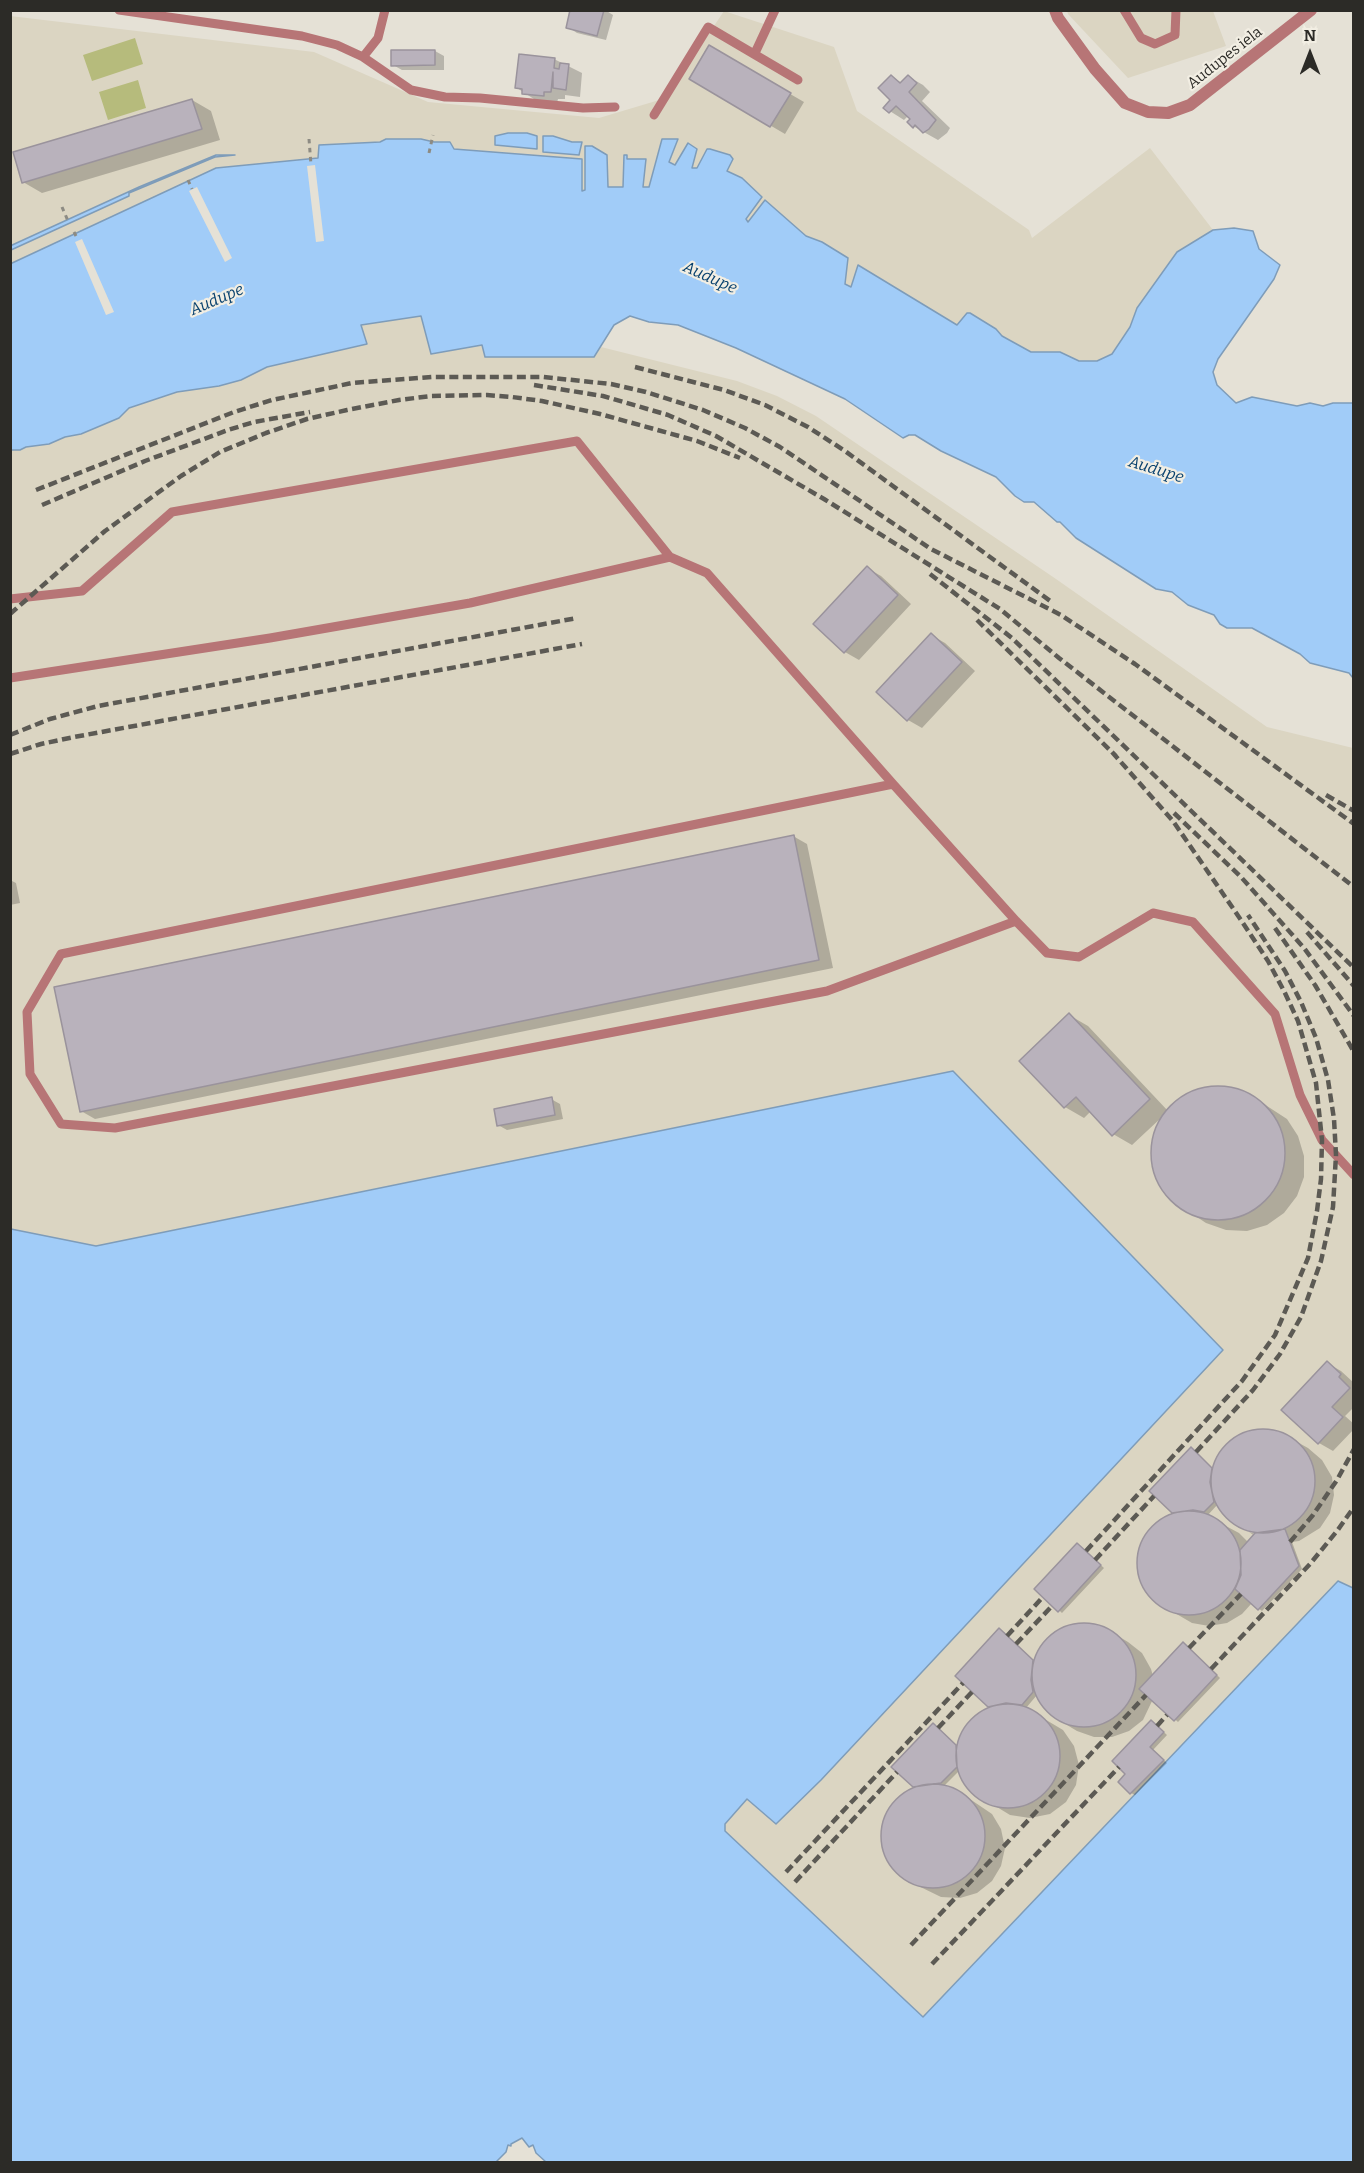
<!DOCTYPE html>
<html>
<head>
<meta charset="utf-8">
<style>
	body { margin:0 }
	#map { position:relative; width:1364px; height:2173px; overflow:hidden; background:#e5e1d6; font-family:Bitter,serif }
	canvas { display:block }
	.frame { position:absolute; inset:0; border:12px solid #2c2b27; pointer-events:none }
	.north { position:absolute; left:1280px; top:24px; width:60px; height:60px; -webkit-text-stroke:4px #f2eee3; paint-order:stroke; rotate:0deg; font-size:16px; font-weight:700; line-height:24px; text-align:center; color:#2c2b27 }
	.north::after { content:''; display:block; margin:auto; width:21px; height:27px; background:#2c2b27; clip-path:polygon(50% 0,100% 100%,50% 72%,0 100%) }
</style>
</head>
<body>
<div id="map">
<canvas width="1364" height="2173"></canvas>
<div class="frame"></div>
<div class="north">N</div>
</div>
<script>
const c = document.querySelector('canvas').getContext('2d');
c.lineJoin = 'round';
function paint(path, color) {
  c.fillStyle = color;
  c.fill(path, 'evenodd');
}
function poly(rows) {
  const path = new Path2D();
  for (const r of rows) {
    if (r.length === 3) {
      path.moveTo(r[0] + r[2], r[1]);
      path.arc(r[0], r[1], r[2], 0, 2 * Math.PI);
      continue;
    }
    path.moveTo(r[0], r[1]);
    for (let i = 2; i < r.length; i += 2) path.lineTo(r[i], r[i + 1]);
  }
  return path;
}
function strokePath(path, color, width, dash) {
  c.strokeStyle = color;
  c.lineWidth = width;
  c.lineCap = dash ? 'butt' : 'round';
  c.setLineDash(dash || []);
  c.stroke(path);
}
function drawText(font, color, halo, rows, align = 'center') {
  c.font = font + ' Bitter,serif';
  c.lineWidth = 4.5;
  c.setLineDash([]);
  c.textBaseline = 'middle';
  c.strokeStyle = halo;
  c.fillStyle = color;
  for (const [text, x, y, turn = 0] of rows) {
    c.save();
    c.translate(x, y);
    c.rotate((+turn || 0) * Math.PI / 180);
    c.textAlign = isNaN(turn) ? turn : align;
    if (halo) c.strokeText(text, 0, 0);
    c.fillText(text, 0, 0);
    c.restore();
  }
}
paint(poly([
	[724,11,834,47,857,111,1029,230,1032,238,1150,148,1213,230,1177,252,1137,308,1130,327,1112,354,1097,361,1079,361,1060,352,1031,352,1002,336,996,329,970,313,967,313,957,326,858,265,851,287,845,284,848,258,822,242,806,236,765,201,749,223,746,220,758,200,742,178,726,171,691,168,669,162,678,140,656,159,649,187,643,187,626,155,624,156,624,187,607,187,585,146,585,191,582,191,582,159,454,149,450,142,434,142,421,139,386,139,380,142,319,146,319,158,216,168,11,264,10,16,314,52,428,102,599,118,666,98],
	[1067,11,1213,11,1226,46,1128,78,1068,14],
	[421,315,431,354,482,345,594,357,601,347,737,381,777,396,816,416,1056,579,1267,727,1353,748,1353,1588,1338,1582,923,2017,725,1831,725,1824,747,1799,776,1824,658,1131,96,1246,11,1229,11,450,20,450,26,447,49,444,65,437,81,434,119,418,129,408,177,392,219,386,241,380,267,367,366,344,360,325]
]), '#dbd5c2');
paint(poly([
	[135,38,143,64,92,81,83,55],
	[138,80,146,108,108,120,99,92]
]), '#b6bb7c');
const water = poly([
	[508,133,527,133,537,136,537,149,495,145,495,136,508,133],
	[543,136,553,136,572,142,582,142,579,155,543,152,543,136],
	[386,139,421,139,434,142,450,142,454,149,582,159,582,191,585,190,585,146,592,146,607,155,608,187,623,187,624,155,627,155,627,159,646,159,643,187,649,187,662,139,678,139,669,162,675,165,688,143,697,149,692,168,697,168,707,149,710,149,730,155,733,159,727,171,742,178,762,197,746,219,748,222,765,200,806,236,822,242,848,258,845,284,851,287,858,265,957,325,967,313,970,313,996,329,1002,336,1031,352,1060,352,1079,361,1097,361,1112,354,1130,327,1137,308,1177,252,1213,230,1234,228,1253,231,1259,249,1280,265,1274,279,1218,359,1213,372,1217,385,1236,403,1252,397,1297,406,1310,403,1323,406,1333,403,1353,403,1353,678,1349,673,1310,663,1300,654,1252,628,1227,628,1220,624,1214,615,1188,605,1172,592,1156,589,1076,538,1060,522,1057,522,1034,502,1024,502,1015,496,996,477,941,451,915,435,909,435,903,438,845,399,736,348,678,325,649,322,630,316,614,325,594,357,485,357,482,345,431,354,421,316,361,325,367,344,267,367,241,380,219,386,177,392,129,408,119,418,81,434,65,437,49,444,26,447,20,450,11,450,10,264,216,168,318,158,319,145,380,142,386,139],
	[216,155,235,155,215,157,129,193,129,196,11,250,10,246,139,187,216,155],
	[953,1071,1223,1350,821,1780,776,1824,747,1799,725,1824,725,1831,923,2017,1338,1581,1353,1588,1353,2162,546,2162,536,2153,533,2145,529,2147,522,2138,511,2144,511,2146,508,2145,506,2152,496,2162,11,2162,11,1229,96,1246,953,1071]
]);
paint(water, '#a1ccf8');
strokePath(water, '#7e9cb9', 1.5);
paint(poly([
	[315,165,324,241,316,242,307,166],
	[197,187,232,258,225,262,189,191],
	[82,239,114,312,106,315,75,242]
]), '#e5e1d6');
paint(poly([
	[571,10,605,10,613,15,606,40,577,33,568,27],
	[709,47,804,102,785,134,691,79],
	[435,51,444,56,444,70,402,70,393,65],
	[554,59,582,73,580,97,565,95,565,99,558,99,557,103,537,101,517,88],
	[892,77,902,83,909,77,923,85,930,92,922,101,950,128,947,133,938,140,913,126,912,119,908,116,904,120,885,108,892,100],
	[192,100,211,111,220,140,42,193,23,182],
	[867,568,881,576,911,604,859,660,845,652,815,624],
	[931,635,945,643,975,671,922,728,908,720,878,692],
	[793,836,807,844,833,968,95,1119,81,1111],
	[10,880,16,883,20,903,10,905],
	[1069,1015,1088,1026,1168,1111,1173,1105,1190,1093,1210,1087,1231,1088,1250,1095,1287,1119,1298,1136,1304,1156,1304,1177,1297,1196,1284,1213,1267,1225,1247,1231,1226,1230,1206,1223,1170,1199,1158,1182,1152,1162,1153,1141,1162,1117,1132,1145,1113,1134,1091,1111,1084,1118,1065,1107,1021,1061],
	[551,1099,560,1104,563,1119,507,1130,498,1125],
	[1327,1363,1341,1371,1354,1383,1352,1385,1354,1387,1354,1407,1345,1416,1354,1424,1354,1429,1333,1451,1319,1443,1283,1410],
	[1252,1431,1271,1431,1288,1437,1308,1448,1322,1460,1332,1477,1334,1495,1330,1513,1320,1528,1299,1541,1292,1542,1302,1569,1262,1611,1252,1603,1242,1614,1227,1623,1209,1626,1192,1623,1156,1602,1145,1588,1138,1572,1139,1554,1145,1537,1156,1523,1174,1513,1152,1491,1195,1451,1213,1469,1221,1451,1235,1439],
	[1218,1504,1225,1516,1239,1527,1265,1534,1264,1537,1249,1532,1255,1536,1249,1543,1239,1533,1207,1516],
	[1081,1547,1104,1568,1062,1613,1059,1610],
	[1073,1625,1091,1625,1108,1630,1128,1642,1142,1653,1151,1669,1153,1676,1187,1646,1220,1678,1178,1722,1153,1699,1143,1720,1129,1731,1112,1737,1094,1737,1077,1731,1057,1719,1043,1707,1037,1695,1026,1708,1063,1730,1074,1746,1079,1765,1076,1785,1066,1802,1050,1814,1030,1818,1010,1815,974,1793,962,1777,960,1770,943,1787,958,1791,992,1814,1001,1829,1005,1848,1001,1866,992,1881,977,1893,960,1898,941,1897,904,1879,891,1866,883,1849,882,1831,887,1813,898,1798,915,1787,893,1767,937,1727,959,1748,960,1738,970,1721,987,1709,993,1708,989,1706,1004,1632,1034,1661,1043,1645,1056,1632],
	[1155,1724,1167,1735,1153,1750,1167,1763,1135,1795,1131,1793,1128,1774]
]), '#0003');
const building = poly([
	[570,10,604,10,597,36,566,28,570,10],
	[709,45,791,93,770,127,689,79,709,45],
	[391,50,435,50,435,65,391,66,391,50],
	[519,54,555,58,554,68,559,69,560,63,569,64,566,90,553,88,553,72,551,92,544,92,544,96,522,94,522,89,515,88,519,54],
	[891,75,900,83,908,75,917,83,909,92,936,120,929,129,923,133,915,125,913,128,907,122,910,119,896,106,889,113,883,108,890,100,878,88,891,75],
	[192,99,202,129,22,183,13,152,192,99],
	[867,566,898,595,844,653,813,624,867,566],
	[931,633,962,662,907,721,876,692,931,633],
	[794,835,819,960,80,1112,54,987,794,835],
	[1069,1013,1150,1099,1112,1136,1076,1097,1064,1108,1019,1061,1069,1013],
	[1218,1153,67],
	[552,1097,555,1115,497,1126,494,1109,552,1097],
	[1327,1361,1341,1374,1339,1377,1350,1388,1332,1407,1343,1417,1318,1444,1281,1410,1327,1361],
	[1263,1481,52],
	[1191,1447,1212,1468,1210,1482,1214,1502,1204,1512,1193,1510,1172,1513,1149,1491,1191,1447],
	[1189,1563,52],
	[1285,1529,1299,1566,1258,1610,1235,1589,1241,1575,1240,1550,1255,1533,1285,1529],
	[1077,1543,1101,1565,1058,1612,1034,1589,1077,1543],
	[1084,1675,52],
	[999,1628,1033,1660,1031,1680,1033,1692,1022,1705,1006,1703,988,1707,955,1676,999,1628],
	[1183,1642,1217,1675,1174,1721,1139,1689,1183,1642],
	[1008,1756,52],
	[1151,1720,1164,1732,1150,1747,1164,1760,1130,1794,1118,1782,1125,1774,1112,1761,1151,1720],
	[933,1723,956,1745,957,1767,941,1783,913,1787,891,1767,933,1723],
	[933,1836,52]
]);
paint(building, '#b9b2bc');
strokePath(building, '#9a939c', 1.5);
strokePath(poly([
	[309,139,311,165],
	[429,153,433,135],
	[188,180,192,189],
	[62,207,68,221],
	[74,232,78,240]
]), '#8d8b83', 3, [4.5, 4.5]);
strokePath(poly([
	[119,10,302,36,337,45,363,57,411,90,445,97,480,98,583,108,615,107],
	[1124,10,1141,38,1155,44,1175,35,1176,10],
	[755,53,775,10],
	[363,57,378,38,385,10],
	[654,115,708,27,798,80],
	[10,599,82,591,172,512,577,441,670,557],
	[10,678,270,638,470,603,670,557,707,573,893,784,1016,921,1047,953,1079,957,1153,913,1193,922,1275,1014,1300,1095,1322,1140,1354,1175],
	[893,784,61,954,27,1012,30,1074,61,1124,115,1128,827,991,1016,921]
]), '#b77576', 9);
strokePath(poly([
	[1055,10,1058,18,1095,69,1125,103,1148,112,1168,113,1190,105,1311,10]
]), '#b77576', 12);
strokePath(poly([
	[635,367,724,390,765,405,808,427,845,451,1053,603],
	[534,385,603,396,668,415,716,436,824,499,1000,609,1059,658,1354,887],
	[36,490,234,412,272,400,352,383,432,377,543,377,611,384,646,392,703,410,745,428,780,447,931,549,1061,615,1135,664,1354,824],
	[42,505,145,461,228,430,254,422,310,412],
	[930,574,1012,638,1354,968],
	[10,614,105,531,181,476,220,452,266,433,307,419,347,410,399,400,431,396,487,395,512,397,542,401,600,414,697,441,740,458],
	[977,620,1116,756],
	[10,735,50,719,98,706,577,618],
	[10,754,41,744,74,737,582,644],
	[1326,795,1354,811],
	[1174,813,1241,877,1304,948,1354,1016],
	[1275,928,1315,985,1354,1052],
	[1307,932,1354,986],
	[1196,1452,1253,1390,1280,1354,1301,1317,1321,1261,1333,1207,1336,1155,1334,1119,1328,1080,1316,1038,1301,1002,1285,971,1248,915],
	[1290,1542,1313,1515,1337,1480,1354,1449],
	[1086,1551,1242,1381,1275,1335,1308,1258,1317,1211,1321,1179,1322,1140,1316,1083,1298,1021,1285,993,1268,961,1241,920,1173,821,1112,752],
	[1095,1560,1154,1496],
	[1007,1636,1042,1598],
	[1016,1644,1052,1606],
	[1189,1648,1241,1594],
	[1211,1669,1310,1564,1337,1531,1354,1507],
	[1157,1726,1167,1715],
	[938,1728,972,1692],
	[786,1872,963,1683],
	[795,1882,897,1772],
	[911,1945,1146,1695],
	[932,1964,1119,1767]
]), '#5c5a54', 4.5, [9, 4.5]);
drawText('15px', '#2c2b27', '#f2eee3', [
	["Audupes iela",1225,58,-38]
]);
drawText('italic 16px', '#08416e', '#f2eee3', [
	["Audupe",710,278,24],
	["Audupe",217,300,-23],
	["Audupe",1156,470,17]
]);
</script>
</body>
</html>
